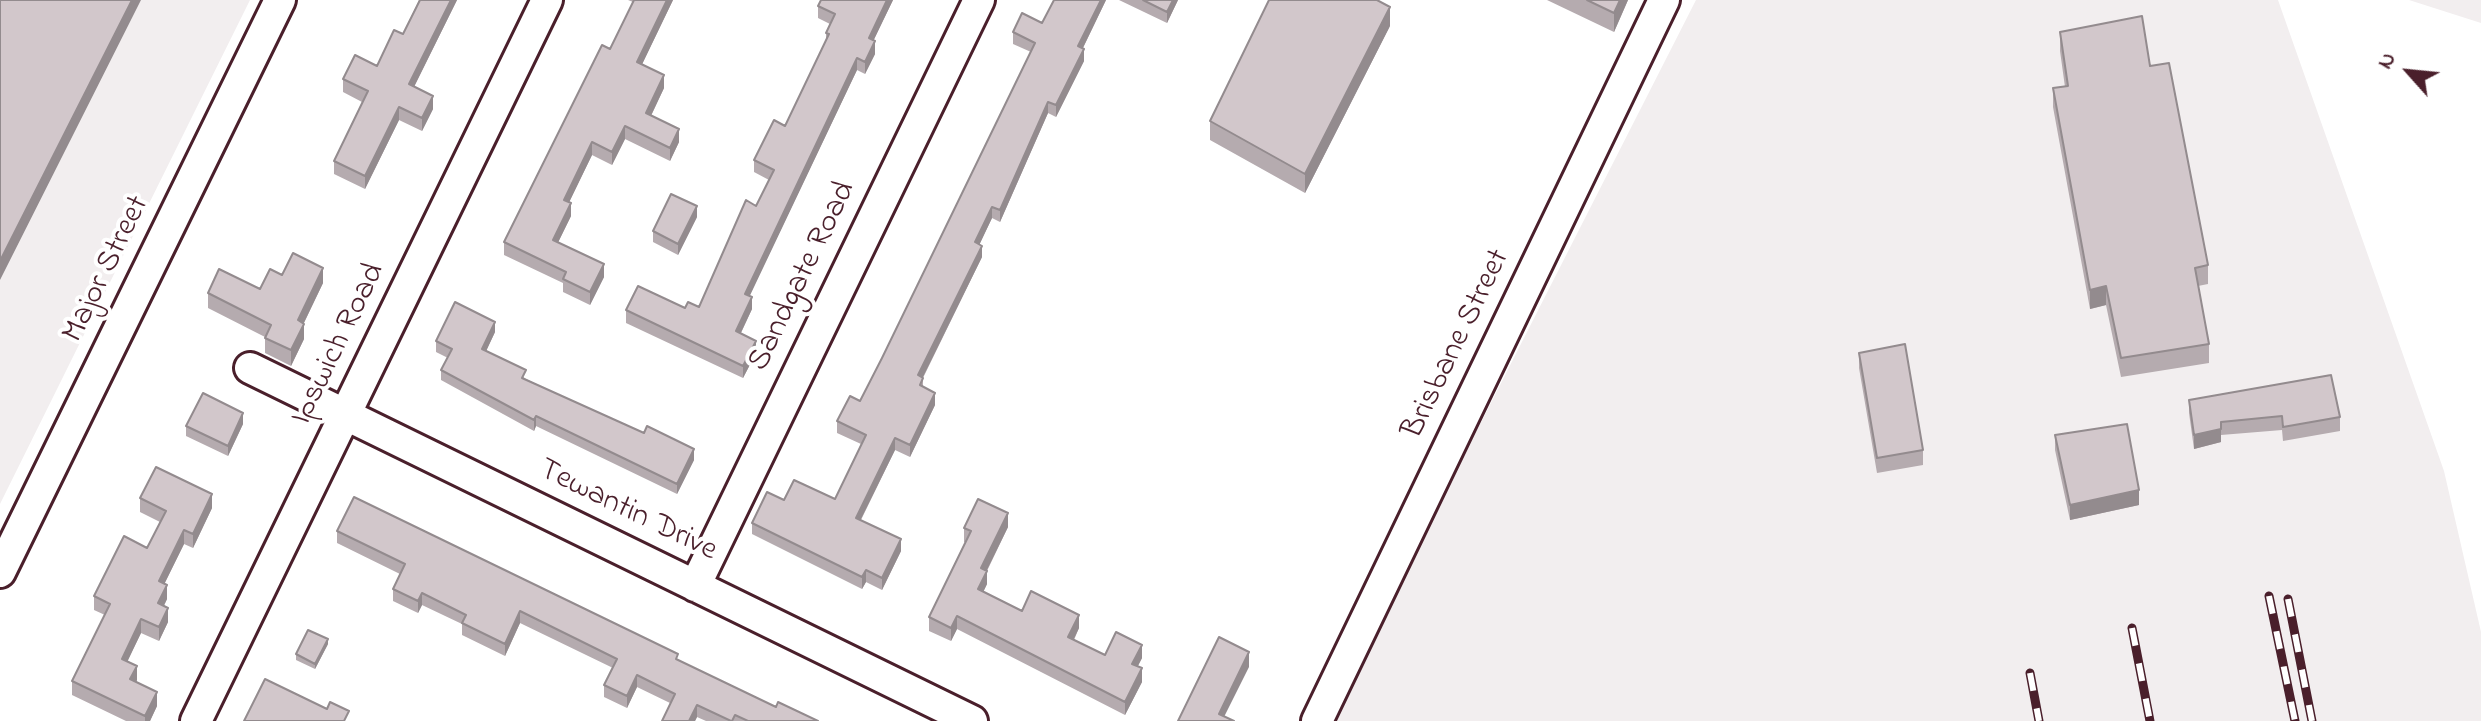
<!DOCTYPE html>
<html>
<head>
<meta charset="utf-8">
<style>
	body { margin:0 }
	#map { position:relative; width:2481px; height:721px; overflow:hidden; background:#fff; font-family:"Indie Flower",sans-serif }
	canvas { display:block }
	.north { position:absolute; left:2369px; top:32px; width:80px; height:80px; -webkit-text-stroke:6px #fff; paint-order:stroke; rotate:297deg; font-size:22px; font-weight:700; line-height:32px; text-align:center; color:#4a1f2b }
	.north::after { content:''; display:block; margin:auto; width:28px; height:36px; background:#4a1f2b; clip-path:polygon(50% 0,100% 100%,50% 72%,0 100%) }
</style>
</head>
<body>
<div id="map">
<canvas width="2481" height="721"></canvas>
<div class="north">N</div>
</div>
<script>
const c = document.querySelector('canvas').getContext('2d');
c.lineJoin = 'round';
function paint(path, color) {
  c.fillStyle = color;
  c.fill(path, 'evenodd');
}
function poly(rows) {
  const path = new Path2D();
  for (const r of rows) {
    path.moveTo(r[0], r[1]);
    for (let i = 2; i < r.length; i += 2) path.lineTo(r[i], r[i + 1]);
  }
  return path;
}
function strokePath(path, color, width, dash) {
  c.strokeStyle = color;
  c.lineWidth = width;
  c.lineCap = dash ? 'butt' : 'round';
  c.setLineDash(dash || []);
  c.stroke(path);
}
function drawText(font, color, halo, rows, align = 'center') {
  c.font = font + ' "Indie Flower",sans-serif';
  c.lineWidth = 8;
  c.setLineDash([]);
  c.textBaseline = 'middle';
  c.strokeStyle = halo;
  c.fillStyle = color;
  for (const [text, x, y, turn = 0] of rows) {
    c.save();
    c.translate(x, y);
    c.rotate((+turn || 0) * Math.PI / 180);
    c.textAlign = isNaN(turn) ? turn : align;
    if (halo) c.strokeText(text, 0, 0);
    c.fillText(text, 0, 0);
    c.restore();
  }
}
paint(poly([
	[0,0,250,0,0,504],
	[1696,0,2278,0,2444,471,2481,632,2481,721,1329,721],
	[2409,0,2481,0,2481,23]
]), '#f2eeef');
const minor = poly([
	[250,368,972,721],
	[0,572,280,0],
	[695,586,979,0],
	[196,721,547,0],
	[1317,721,1664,0]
]);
strokePath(minor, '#4a1f2b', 36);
strokePath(minor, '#fff', 30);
const rail = poly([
	[2269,596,2295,721],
	[2288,599,2312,721],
	[2132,628,2150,721],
	[2030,673,2039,721]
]);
strokePath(rail, '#4a1f2b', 9);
strokePath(rail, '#fff', 6, [18]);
paint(poly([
	[419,0,457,0,414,87,433,109,422,131,399,120,365,189,334,174,334,161,362,102,343,92,343,79,377,66,403,34],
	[628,0,673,0,642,64,664,88,651,116,679,142,670,161,625,139,612,165,592,155,569,202,571,216,558,242,604,277,590,305,563,292,563,283,504,255,504,242,610,49,633,2],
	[821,0,893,0,873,41,875,54,865,74,857,70,749,296,752,309,741,333,756,353,743,378,626,323,626,310,699,307,756,206,769,180,754,172,754,160,785,126,826,40,826,33,830,24,818,18,818,6],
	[1054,0,1106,0,1083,48,1084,61,1056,117,1048,113,1000,222,992,218,979,245,982,257,923,378,923,387,935,405,910,457,895,450,861,520,901,551,882,590,866,582,862,589,752,534,752,523,784,500,835,499,861,444,837,433,837,421,860,401,882,358,1031,52,1013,44,1013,32,1042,23],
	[1119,0,1178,0,1167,23],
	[1547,0,1628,0,1614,32],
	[1390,26,1305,193,1210,140,1210,121],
	[2060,32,2150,66,2208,265,2208,284,2198,286,2209,344,2209,363,2121,377,2106,305,2090,309,2053,107,2053,88,2065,87,2060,51],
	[697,217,678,255,653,242,653,231],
	[282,275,323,283,304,323,304,339,291,366,265,353,265,337,208,308,208,293,260,289],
	[495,332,486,351,526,379,694,460,677,494,536,426,534,431,441,380,441,370,448,358,436,352,436,341],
	[1859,353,1923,450,1923,465,1877,473,1859,368],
	[2189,400,2340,417,2340,431,2283,441,2282,430,2221,435,2221,442,2194,449,2189,413],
	[243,424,228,456,186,436,186,426],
	[2055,435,2139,505,2070,520,2055,450],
	[140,498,212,508,193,548,184,544,164,584,167,599,164,606,168,622,159,641,141,633,127,661,137,680,136,682,157,706,150,721,126,721,72,695,72,681,105,615,94,610,94,596,147,548,160,522,140,512],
	[1008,527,987,571,987,584,983,592,1022,611,1079,628,1074,640,1105,655,1142,658,1138,666,1142,682,1125,715,957,629,951,641,929,631,929,617,965,542,964,542,964,528],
	[337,531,678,660,776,707,818,721,706,721,697,717,695,721,662,721,670,703,637,687,627,708,604,697,604,685,613,668,520,623,505,656,462,635,462,624,422,605,418,613,393,601,393,589,400,574,337,543],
	[328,644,315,669,296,660,296,654]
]), '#b5abaf');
paint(poly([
	[132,0,141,0,0,280,0,261],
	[451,0,457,0,409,97,409,84],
	[667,0,673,0,637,75,637,62],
	[887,0,893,0,869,50,869,38],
	[1101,0,1106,0,1078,58,1078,46],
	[1173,0,1178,0,1167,23,1167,12],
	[1620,0,1628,0,1614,32,1614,13],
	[1390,7,1390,26,1305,193,1305,174],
	[875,41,875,54,865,74,865,62],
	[1084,49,1084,61,1056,117,1056,105],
	[857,58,857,70,745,306,745,294],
	[664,75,664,88,646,126,646,113],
	[433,96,433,109,422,131,422,118],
	[1048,102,1048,113,1000,222,1000,210],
	[399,107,399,120,365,189,365,176],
	[625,126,625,139,612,165,612,152],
	[679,129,679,142,670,161,670,148],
	[592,142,592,155,564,213,564,200],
	[571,203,571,216,553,253,553,240],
	[697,206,697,217,678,255,678,244],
	[992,207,992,218,975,254,975,242],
	[982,246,982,257,918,387,918,375],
	[604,264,604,277,590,305,590,292],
	[323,268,323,283,298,335,298,320],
	[2106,286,2106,305,2090,309,2090,290],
	[752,297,752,309,736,343,736,331],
	[495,322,495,332,482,360,482,349],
	[304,324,304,339,291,366,291,350],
	[756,341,756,353,743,378,743,366],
	[935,393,935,405,910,457,910,445],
	[243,413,243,424,228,456,228,446],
	[536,416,536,426,534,431,534,420],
	[2221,429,2221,442,2194,449,2194,435],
	[895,438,895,450,856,529,856,518],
	[694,449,694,460,677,494,677,484],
	[2139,490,2139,505,2070,520,2070,505],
	[212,494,212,508,193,548,193,534],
	[1008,513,1008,527,981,582,981,568],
	[184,530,184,544,159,595,159,581],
	[901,539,901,551,882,590,882,578],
	[866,570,866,582,862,589,862,577],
	[987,571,987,584,978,603,978,589],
	[167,585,167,599,158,617,158,603],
	[422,593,422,605,418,613,418,601],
	[168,608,168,622,159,641,159,627],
	[520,611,520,623,505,656,505,644],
	[1079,615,1079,628,1068,651,1068,637],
	[957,616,957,629,951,641,951,628],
	[141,619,141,633,122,673,122,659],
	[328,639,328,644,315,669,315,664],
	[1142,645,1142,658,1132,677,1132,664],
	[1249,652,1249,667,1222,721,1219,714],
	[137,666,137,680,130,693,130,679],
	[1142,668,1142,682,1125,715,1125,702],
	[637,675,637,687,627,708,627,696],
	[157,692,157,706,150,721,145,721,145,716],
	[697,705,697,717,695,721,689,721]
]), '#938b8e');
const building = poly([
	[0,0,132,0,0,261,0,0],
	[420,0,451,0,409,84,433,96,422,118,399,107,365,176,334,161,368,91,343,79,355,55,377,66,394,30,403,34,420,0],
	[634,0,667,0,637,62,664,75,646,113,679,129,670,148,625,126,612,152,592,142,564,200,571,203,553,240,604,264,590,292,563,279,566,272,504,242,602,45,610,49,634,0],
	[821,0,887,0,869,38,875,41,865,62,857,58,745,294,752,297,736,331,756,341,743,366,626,310,638,286,685,308,688,302,699,307,746,200,756,206,774,170,754,160,774,120,785,126,829,34,826,33,835,14,818,6,821,0],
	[1054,0,1101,0,1078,46,1084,49,1056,105,1048,102,1000,210,992,207,975,242,982,246,918,375,923,378,920,385,935,393,910,445,895,438,856,518,901,539,882,578,866,570,862,577,752,523,767,492,784,500,794,480,835,499,866,435,837,421,850,396,860,401,882,358,1035,43,1013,32,1022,13,1042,23,1054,0],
	[1143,0,1173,0,1167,12,1143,0],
	[1269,0,1377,0,1390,7,1305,174,1210,121,1269,0],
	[1587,0,1620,0,1614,13,1587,0],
	[2142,16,2150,66,2169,63,2208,265,2195,268,2209,344,2121,358,2106,286,2090,290,2053,88,2068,86,2060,32,2142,16],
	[671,194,697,206,678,244,653,231,671,194],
	[293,253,323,268,298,320,304,324,291,350,265,338,271,325,208,293,219,269,260,289,270,269,282,275,293,253],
	[455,302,495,322,482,349,526,370,522,378,644,433,647,426,694,449,677,484,536,416,534,420,441,370,452,349,436,341,455,302],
	[1905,344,1923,450,1877,458,1859,353,1905,344],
	[2331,375,2340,417,2283,427,2282,416,2221,422,2221,429,2194,435,2189,400,2331,375],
	[203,393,243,413,228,446,186,426,203,393],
	[2127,424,2139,490,2070,505,2055,435,2127,424],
	[156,467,212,494,193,534,184,530,159,581,167,585,158,603,168,608,159,627,141,619,122,659,137,666,130,679,157,692,145,716,72,681,110,604,94,596,124,536,147,548,166,511,140,498,156,467],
	[354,497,678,654,676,659,776,707,778,702,818,721,748,721,735,715,732,721,731,721,697,705,689,721,662,721,675,694,637,675,627,696,604,685,617,659,520,611,505,644,462,623,466,615,422,593,418,601,393,589,405,564,337,531,354,497],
	[978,499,1008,513,981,568,987,571,978,589,1022,611,1031,591,1079,615,1068,637,1105,655,1116,632,1142,645,1132,664,1142,668,1125,702,957,616,951,628,929,617,971,531,964,528,978,499],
	[308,630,328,639,315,664,296,654,308,630],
	[1219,637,1249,652,1219,714,1234,721,1178,721,1219,637],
	[265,679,327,709,330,702,349,711,344,721,244,721,265,679]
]);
paint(building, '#d2c7cb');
strokePath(building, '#938b8e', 2);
drawText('32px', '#4a1f2b', '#fff', [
	["Major Street",108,270,-64],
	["Sandgate Road",804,277,-64],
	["Ipswich Road",340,345,-64],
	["Brisbane Street",1458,345,-64],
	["Tewantin Drive",627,512,26]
]);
</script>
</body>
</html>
